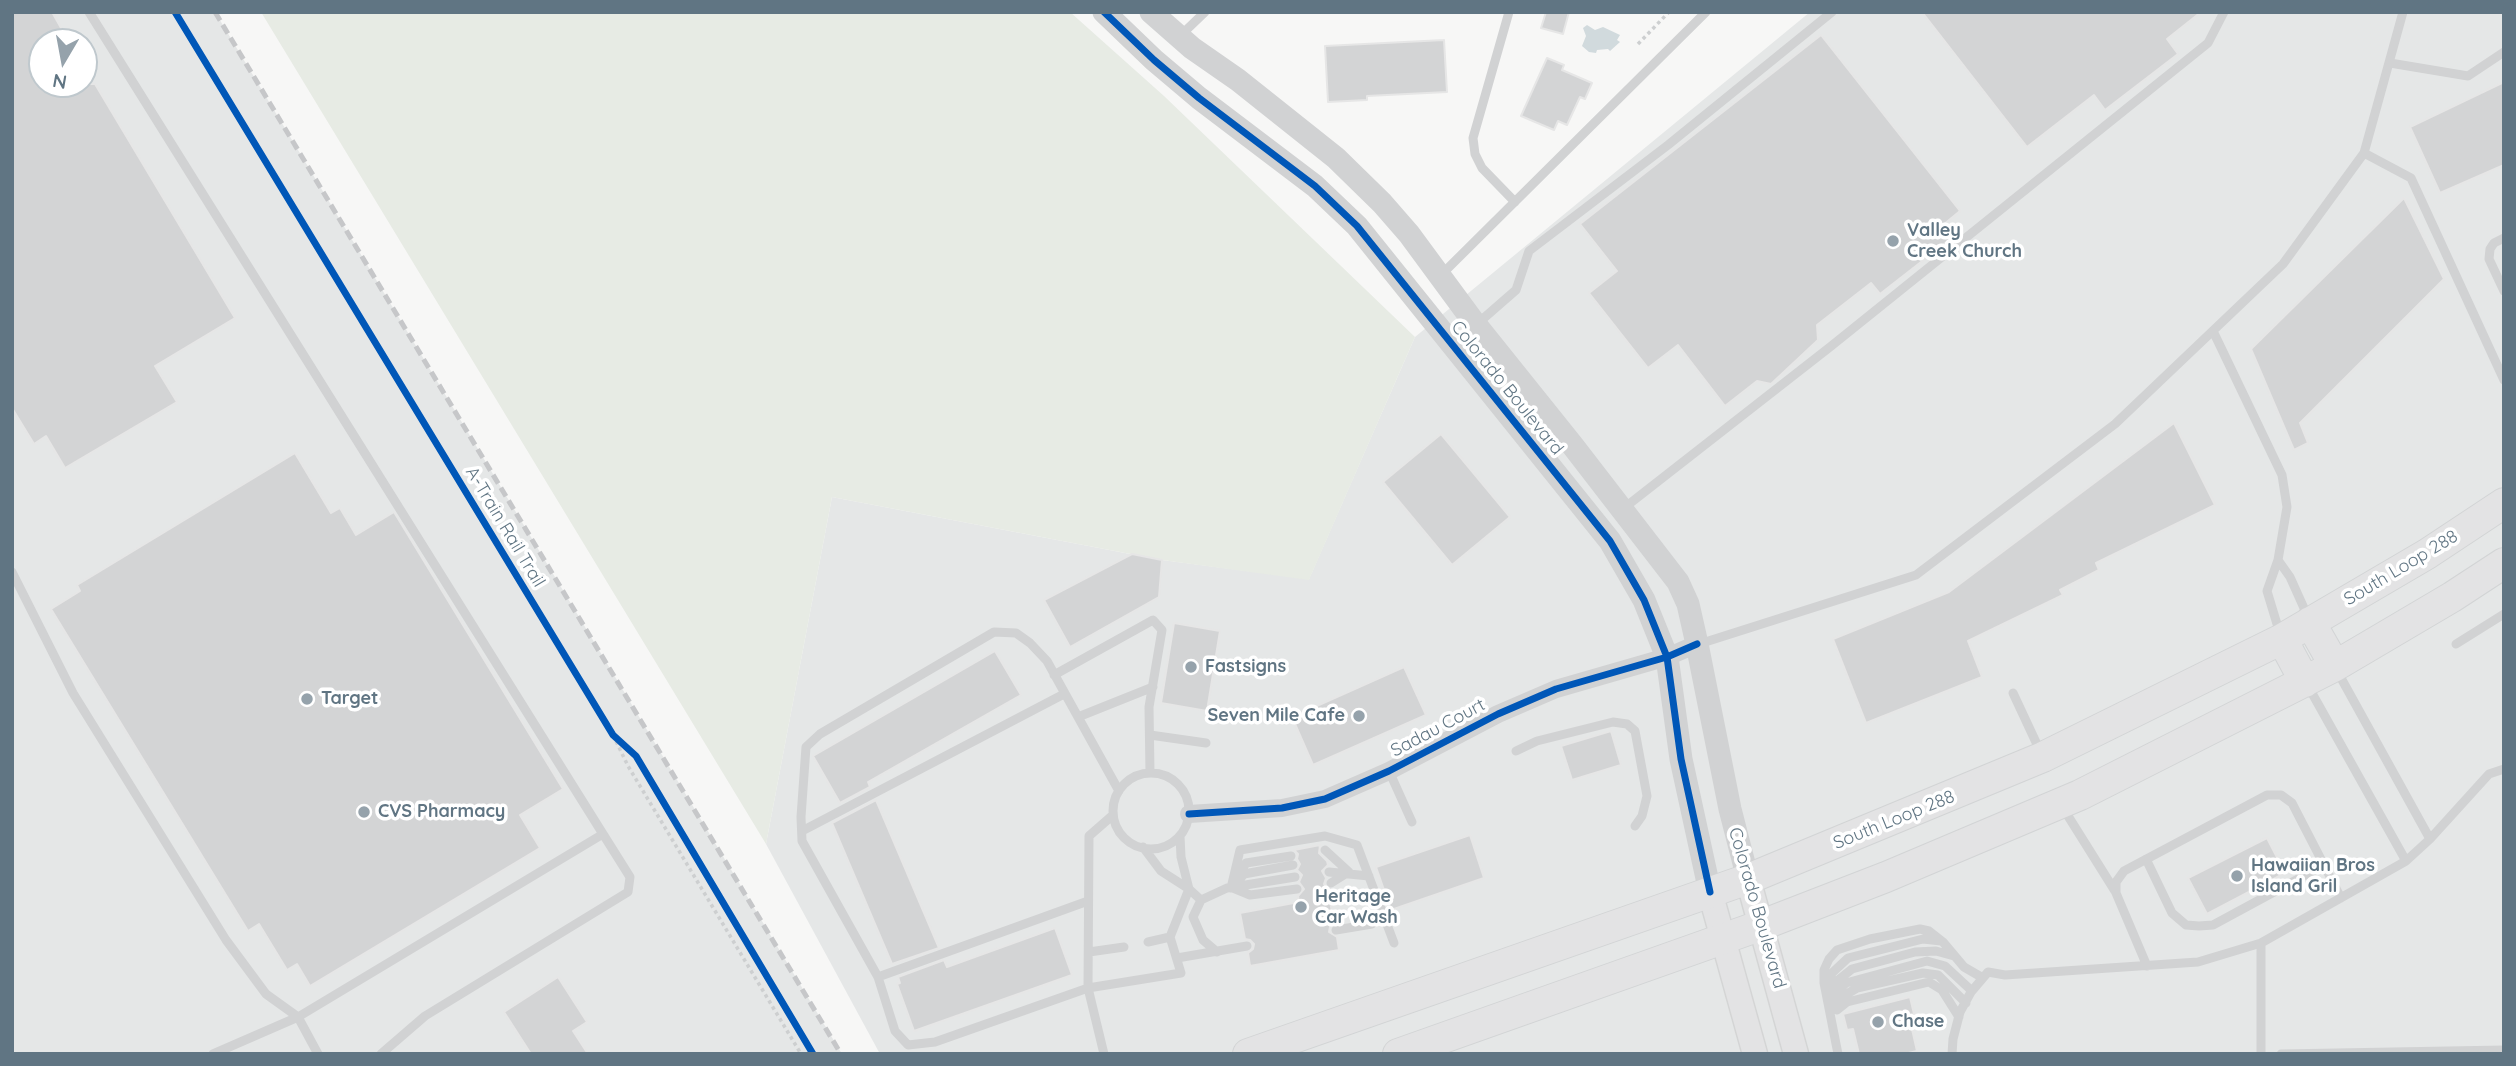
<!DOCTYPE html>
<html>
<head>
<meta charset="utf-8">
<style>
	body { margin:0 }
	#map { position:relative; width:2516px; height:1066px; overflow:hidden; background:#f7f7f6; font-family:Quicksand,sans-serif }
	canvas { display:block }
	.frame { position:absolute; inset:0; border:14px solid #607583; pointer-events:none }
	.north { position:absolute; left:28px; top:28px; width:70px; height:70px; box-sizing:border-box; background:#fff; border:2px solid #bfc8cd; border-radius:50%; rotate:190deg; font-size:19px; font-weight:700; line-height:28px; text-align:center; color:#607583 }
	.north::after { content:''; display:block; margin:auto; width:24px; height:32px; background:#95a2ab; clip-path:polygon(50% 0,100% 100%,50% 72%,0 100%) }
</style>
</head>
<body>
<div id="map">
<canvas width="2516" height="1066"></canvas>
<div class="frame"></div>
<div class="north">N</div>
</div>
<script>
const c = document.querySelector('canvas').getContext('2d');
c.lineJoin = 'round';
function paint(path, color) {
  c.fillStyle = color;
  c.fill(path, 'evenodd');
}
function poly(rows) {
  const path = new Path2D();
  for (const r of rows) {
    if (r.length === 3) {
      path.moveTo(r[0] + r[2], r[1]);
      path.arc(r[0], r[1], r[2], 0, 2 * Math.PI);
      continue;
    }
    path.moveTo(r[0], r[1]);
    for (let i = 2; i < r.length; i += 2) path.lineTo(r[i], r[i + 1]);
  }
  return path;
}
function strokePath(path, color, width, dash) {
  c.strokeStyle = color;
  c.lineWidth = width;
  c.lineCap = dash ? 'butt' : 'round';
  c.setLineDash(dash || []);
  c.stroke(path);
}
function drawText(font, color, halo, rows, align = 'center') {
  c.font = font + ' Quicksand,sans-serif';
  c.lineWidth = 7;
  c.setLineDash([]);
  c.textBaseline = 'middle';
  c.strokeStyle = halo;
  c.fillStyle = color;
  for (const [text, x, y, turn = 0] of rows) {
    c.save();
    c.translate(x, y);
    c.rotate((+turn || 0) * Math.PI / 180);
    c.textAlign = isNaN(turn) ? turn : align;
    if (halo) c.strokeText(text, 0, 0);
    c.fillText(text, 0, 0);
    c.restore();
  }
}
paint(poly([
	[12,12,215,12,842,1054,12,1054],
	[42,42,84,42,84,84,42,84],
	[1810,12,2504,12,2504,1054,880,1054,766,844,832,497,1162,560,1309,579,1415,337]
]), '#e5e7e7');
paint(poly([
	[261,12,1070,12,1164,96,1415,337,1309,580,1162,560,832,497,766,844]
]), '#e7ebe4');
paint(poly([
	[1587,25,1595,30,1603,27,1620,35,1617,40,1620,42,1610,51,1608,49,1597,50,1596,53,1589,52,1582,46,1586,36,1583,28]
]), '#d1dadd');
const building = poly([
	[12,12,52,12,69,42,42,42,42,84,95,84,235,318,155,366,177,402,65,468,46,436,34,444,12,408,12,12],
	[1546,12,1569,12,1563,34,1541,28,1546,12],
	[1922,12,2201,12,2167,39,2178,54,2105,110,2094,95,2027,147,1922,12],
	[1821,35,1960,211,1943,225,1953,237,1880,294,1871,283,1817,325,1818,340,1771,384,1757,381,1725,406,1678,345,1648,368,1589,293,1617,271,1580,224,1821,35],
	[1444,40,1447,92,1367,96,1367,100,1328,102,1325,46,1444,40],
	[1547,58,1564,65,1562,70,1592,83,1585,99,1580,97,1567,125,1558,121,1554,130,1521,116,1547,58],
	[2504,82,2504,165,2440,193,2410,127,2504,82],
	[2404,198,2444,279,2300,423,2308,443,2294,450,2251,349,2404,198],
	[2174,423,2215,505,2096,563,2099,570,2060,590,2063,595,1968,641,1982,677,1866,723,1833,639,1949,592,2174,423],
	[1441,434,1510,517,1452,565,1383,482,1441,434],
	[295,453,331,513,340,508,356,535,394,512,563,789,520,815,540,848,310,986,297,964,287,970,259,924,248,931,51,609,80,591,77,585,295,453],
	[1132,554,1162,560,1159,597,1070,647,1044,600,1132,554],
	[1174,623,1220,631,1207,711,1161,703,1174,623],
	[995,651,1021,695,868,782,870,787,840,803,813,756,995,651],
	[1404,667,1426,715,1313,765,1292,717,1404,667],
	[1611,731,1621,765,1572,780,1561,746,1611,731],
	[876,800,939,948,892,964,832,823,876,800],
	[1470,835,1484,878,1391,910,1376,867,1470,835],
	[2267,838,2285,873,2207,914,2188,878,2267,838],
	[1320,845,1319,853,1327,861,1328,865,1322,871,1326,878,1324,884,1327,889,1332,890,1333,895,1329,896,1334,923,1330,927,1329,932,1337,937,1339,950,1250,966,1248,953,1253,949,1254,944,1250,940,1245,939,1240,913,1299,902,1298,896,1304,889,1299,882,1302,875,1297,870,1300,864,1297,859,1298,854,1294,850,1320,845],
	[1055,928,1072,975,914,1031,897,984,900,983,898,977,944,960,947,967,1055,928],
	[558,977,587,1022,573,1031,588,1054,531,1054,504,1012,558,977],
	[1910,997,1914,1014,1909,1016,1917,1051,1904,1054,1859,1054,1853,1029,1847,1030,1843,1014,1910,997]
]);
paint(building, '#d3d4d5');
strokePath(building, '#e6e6e6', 2);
const secondary = poly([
	[1748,879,1796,1054],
	[1710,892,1755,1054]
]);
const trunk = poly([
	[2310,622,2335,666],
	[2282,639,2305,682],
	[1248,1054,1748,879,2043,757,2282,639,2427,554,2504,503],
	[1398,1054,1762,925,1886,877,2080,795,2335,666,2452,597,2504,563]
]);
strokePath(secondary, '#d4d5d5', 27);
strokePath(trunk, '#d2d4d5', 32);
strokePath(poly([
	[1638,44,1669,12],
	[613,735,628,766,801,1054]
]), '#cdcfd0', 3.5, [3.5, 3.5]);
strokePath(poly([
	[89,12,603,834],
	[1509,12,1473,138,1475,154,1482,168,1515,202],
	[1180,36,1205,12],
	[2390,63,2468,76,2504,52],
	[2364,153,2411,178,2504,380],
	[2504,238,2494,243,2490,249,2489,259,2504,291],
	[1440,276,1706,12],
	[1477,324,1516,290,1529,251,1668,145,1832,12],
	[2213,331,2282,475,2287,507,2278,560,2267,591,2280,634],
	[1624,508,1830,347,2208,43,2224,12],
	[2278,560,2290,577,2308,617],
	[12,572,73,693,226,940,266,994,298,1017,318,1054],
	[1699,644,1916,575,2115,424,2283,264,2364,153,2403,12],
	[2456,644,2504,614],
	[2336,669,2430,839],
	[1054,675,1153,620,1162,630,1149,707,1150,773],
	[2308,686,2406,861],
	[2013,693,2041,753],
	[1078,717,1153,687],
	[1150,735,1206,743],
	[1516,751,1537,741,1613,722,1627,724,1635,731,1647,796,1642,816,1635,826],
	[1389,771,1412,822],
	[1151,811,38],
	[2063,808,2115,891],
	[802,831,1064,694],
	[1143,847,1161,871,1189,889,1201,900],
	[1325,850,1349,872],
	[2146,859,2172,913,2186,925,2199,926,2213,925,2324,865],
	[1329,872,1369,876],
	[1240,879,1244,874,1293,865],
	[1236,880,1246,863,1291,856],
	[1331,883,1347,873],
	[1231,888,1240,850,1325,836,1357,845,1394,943],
	[1233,888,1250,895,1297,889],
	[1088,901,878,977,802,841,801,817,806,747,820,734,994,632,1016,633,1030,643,1047,661,1119,791],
	[1336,930,1372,924,1382,910],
	[1148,942,1170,937],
	[2261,943,2261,1054],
	[1089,952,1124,947],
	[1217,952,1203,940,1193,917,1201,900,1227,888,1295,877],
	[1177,958,1247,946],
	[2147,966,2116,893,2116,882,2124,871,2267,795,2281,795,2292,803,2341,898],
	[878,977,895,1031,908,1045,935,1042,1088,988,1181,973,1170,937,1189,889,1181,857,1180,836],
	[1827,987,1832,973,1848,958,1923,939,1941,941],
	[1830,994,1837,981,1852,969,1915,952,1936,951,1954,956],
	[1830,1007,1838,990,1846,983,1927,961,1945,966,1972,991],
	[1835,1007,1840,998,1857,988,1923,973,1938,975,1966,1003],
	[1837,1010,1847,1002,1929,982,1942,990,1959,1017],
	[213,1054,298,1017,603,834,630,877,628,892,425,1016,381,1054],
	[1104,1054,1088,988,1089,836,1113,815],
	[1838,1054,1824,983,1824,970,1829,959,1837,950,1870,939,1920,929,1929,931,1943,942,1964,967,1983,978],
	[1952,1054,1953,1039,1960,1012,1971,992,1988,972,2005,975,2198,962,2261,943,2406,861,2430,839,2489,774,2504,769],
	[2281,1054,2504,1050]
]), '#d1d2d3', 9);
strokePath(poly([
	[1189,814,1282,808,1325,799,1389,771,1498,714,1556,689,1667,657,1697,644]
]), '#d1d2d3', 18);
strokePath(poly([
	[1104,12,1154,60,1199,98,1315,186,1357,226,1610,541,1644,600,1667,657,1681,759,1710,892],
	[1151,12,1192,48,1238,80,1336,158,1382,203,1409,234,1476,325,1573,446,1678,582,1688,604,1697,644,1730,809,1748,879]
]), '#d1d2d3', 23);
strokePath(secondary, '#e3e3e4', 24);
strokePath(trunk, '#e3e3e4', 30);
strokePath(poly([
	[215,12,841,1054]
]), '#c6c7c9', 5, [10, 5]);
strokePath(poly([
	[175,12,613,735,636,756,813,1054],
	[1104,12,1154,60,1199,98,1315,186,1357,226,1610,541,1644,600,1667,657,1681,759,1710,892],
	[1189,814,1282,808,1325,799,1389,771,1498,714,1556,689,1667,657,1697,644]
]), '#0057b8', 7);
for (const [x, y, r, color] of [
	[1893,241,7,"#95a2ab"],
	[1191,667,7,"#95a2ab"],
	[307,699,7,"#95a2ab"],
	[1359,716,7,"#95a2ab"],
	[364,812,7,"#95a2ab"],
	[2237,876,7,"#95a2ab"],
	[1301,907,7,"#95a2ab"],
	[1878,1022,7,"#95a2ab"]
]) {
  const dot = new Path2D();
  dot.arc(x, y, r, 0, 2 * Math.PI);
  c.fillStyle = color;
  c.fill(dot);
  strokePath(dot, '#fff', 2.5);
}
drawText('bold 18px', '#607583', '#fff', [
	["Valley",1907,231],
	["Creek Church",1907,252],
	["Fastsigns",1205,667],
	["Target",321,699],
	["Seven Mile Cafe",1345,716,"right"],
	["CVS Pharmacy",378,812],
	["Hawaiian Bros",2251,866],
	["Island Gril",2251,887],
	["Heritage",1315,897],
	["Car Wash",1315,918],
	["Chase",1892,1022]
], 'left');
drawText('18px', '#607583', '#fff', [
	["Colorado Boulevard",1507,388,51],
	["A-Train Rail Trail",505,527,59],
	["South Loop 288",2401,568,-31],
	["Sadau Court",1438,728,-28],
	["South Loop 288",1894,820,-22],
	["Colorado Boulevard",1757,908,74]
]);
</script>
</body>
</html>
